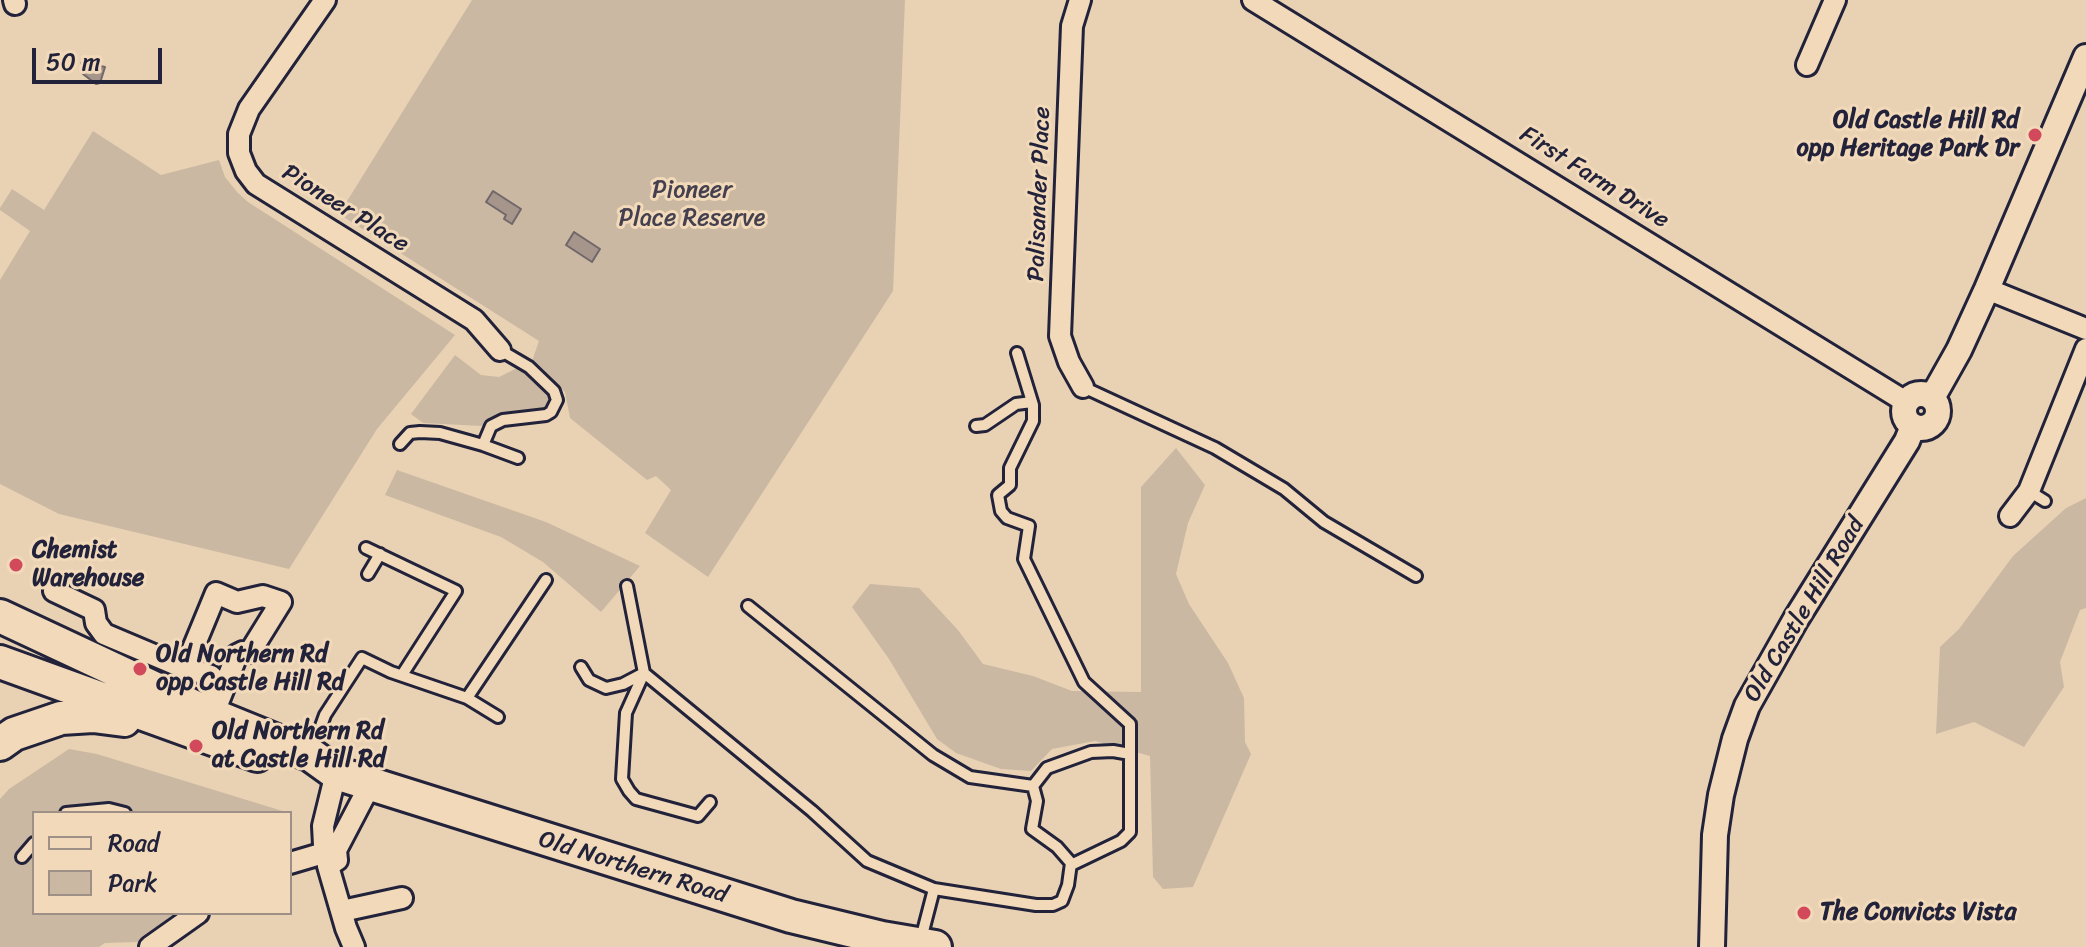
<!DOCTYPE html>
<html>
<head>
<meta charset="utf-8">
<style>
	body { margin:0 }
	#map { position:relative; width:2086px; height:947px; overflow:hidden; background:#e9d2b4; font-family:Sriracha,sans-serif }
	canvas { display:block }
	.legend { position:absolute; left:32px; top:811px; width:260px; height:104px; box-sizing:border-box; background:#f1d9b9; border:2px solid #9e9087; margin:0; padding:10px 14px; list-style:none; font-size:24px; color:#22223b }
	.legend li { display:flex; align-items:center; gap:16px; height:40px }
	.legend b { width:40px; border:2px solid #9e9087 }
	.scale { position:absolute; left:32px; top:48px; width:130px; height:36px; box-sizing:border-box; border:4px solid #22223b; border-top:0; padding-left:10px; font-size:24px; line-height:28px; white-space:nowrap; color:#22223b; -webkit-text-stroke:6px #f1d9b9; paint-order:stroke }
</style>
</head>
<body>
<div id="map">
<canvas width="2086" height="947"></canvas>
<ul class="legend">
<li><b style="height:10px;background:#f1d9b9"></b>Road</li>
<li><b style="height:22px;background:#cbb8a2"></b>Park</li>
</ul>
<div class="scale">50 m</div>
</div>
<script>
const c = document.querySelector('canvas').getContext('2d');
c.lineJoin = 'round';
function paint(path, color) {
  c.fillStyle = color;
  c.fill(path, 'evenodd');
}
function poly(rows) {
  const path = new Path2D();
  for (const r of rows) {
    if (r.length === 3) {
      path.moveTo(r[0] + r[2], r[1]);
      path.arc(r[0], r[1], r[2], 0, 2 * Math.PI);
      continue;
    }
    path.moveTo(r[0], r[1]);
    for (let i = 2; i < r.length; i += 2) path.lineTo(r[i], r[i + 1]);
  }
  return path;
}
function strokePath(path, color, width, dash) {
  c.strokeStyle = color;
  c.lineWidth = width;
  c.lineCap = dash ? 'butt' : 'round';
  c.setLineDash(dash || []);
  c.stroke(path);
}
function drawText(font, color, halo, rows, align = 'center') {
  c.font = font + ' Sriracha,sans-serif';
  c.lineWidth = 6;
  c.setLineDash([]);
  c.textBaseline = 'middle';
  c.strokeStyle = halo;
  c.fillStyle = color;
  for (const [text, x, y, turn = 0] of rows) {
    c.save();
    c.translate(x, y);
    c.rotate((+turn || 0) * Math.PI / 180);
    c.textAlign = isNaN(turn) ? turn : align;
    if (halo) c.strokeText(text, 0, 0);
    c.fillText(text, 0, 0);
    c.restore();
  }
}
paint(poly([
	[472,0,905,0,893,291,708,577,645,533,671,490,656,476,647,480,570,418,565,392,532,361,539,341,339,214],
	[93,131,161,175,219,160,225,177,237,192,248,202,455,335,377,429,289,569,59,514,0,484,0,280,30,231,0,210,0,208,12,189,44,210],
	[455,355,481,375,499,377,519,367,529,371,553,386,553,402,550,409,511,414,482,426,423,423,411,414],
	[1176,448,1205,485,1188,523,1176,574,1189,604,1228,663,1244,698,1245,742,1251,754,1193,887,1163,889,1153,877,1150,756,1095,741,1052,749,1031,771,1001,769,956,753,937,739,889,659,852,607,870,584,919,588,958,630,983,664,1033,676,1072,691,1141,692,1141,487],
	[397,470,546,522,640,566,601,612,543,562,501,537,385,495],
	[2086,498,2086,608,2080,610,2060,662,2064,687,2024,747,1974,722,1936,734,1940,647,1959,629,2013,556,2066,508],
	[69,749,97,754,289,813,34,813,34,913,186,913,138,942,105,943,99,947,0,947,0,799,9,789]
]), '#cbb8a2');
const water = poly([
	[86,57,90,57,96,65,105,67,100,83,96,84,83,74,81,63,86,57],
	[493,191,521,209,512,224,504,219,506,215,486,202,493,191],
	[574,232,600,249,592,262,566,245,574,232]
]);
paint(water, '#a5958b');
strokePath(water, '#71676b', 2);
const service = poly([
	[500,350,529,367,554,391,557,400,551,412,546,415,503,420,491,426,483,445,518,458],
	[1017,353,1033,405,1033,421,1010,468,1010,485,998,495,1001,511,1007,518,1029,526,1024,559,1084,682,1130,724,1130,832,1121,841,1071,865],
	[1083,387,1215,448,1284,489,1324,522,1416,576],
	[976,426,985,425,1016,404,1032,402],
	[400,444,410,433,420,432,440,433,483,445],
	[2029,491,2045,501],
	[366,548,456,591,402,675],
	[368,574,380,554],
	[627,586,644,673,812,811,867,861,934,889,921,939],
	[748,606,933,755,970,777,1033,786],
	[581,667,589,680,606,688,623,684,644,673,626,713,622,779,629,791,636,799,698,816,710,802],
	[467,698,546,580],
	[312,751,325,715,362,658,391,672,467,698,498,717],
	[66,813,109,809,125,813],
	[22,857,34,843],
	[934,889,1036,905,1053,905,1062,901,1068,885,1071,863,1057,847,1032,829,1037,801,1033,786,1047,768,1091,752,1113,751,1130,754]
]);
const minor = poly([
	[14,0,15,4],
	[325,0,249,109,239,134,239,153,246,171,256,184,474,320,500,350],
	[1080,0,1072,26,1060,336,1069,362,1083,387],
	[1253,0,1906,402],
	[1807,65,1835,0],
	[1987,289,2086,329],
	[2010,516,2029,491,2086,349],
	[54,591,94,610,96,623,104,634,175,664,211,676,217,682,209,701],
	[185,668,216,593,237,602,263,596,281,602,250,652,243,652,237,655,213,715],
	[324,845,323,826,336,773],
	[290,863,317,855],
	[328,866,337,860,336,850,370,785],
	[328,866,346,928,354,947],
	[342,911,402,898],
	[150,947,198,913]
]);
const tertiary = poly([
	[1921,411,17],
	[1932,398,1959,350,1987,289,2086,57],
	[1712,947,1715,835,1721,795,1735,739,1747,706,1796,619,1907,441,1913,426]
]);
const primary = poly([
	[0,616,205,712,311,755,336,773,791,916,882,938,935,947],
	[0,662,257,755],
	[0,744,14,734,61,718,93,716,124,720]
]);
strokePath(service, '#22223b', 16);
strokePath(minor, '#22223b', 26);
strokePath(tertiary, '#22223b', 30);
strokePath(primary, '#22223b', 38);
strokePath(service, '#f1d9b9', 10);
strokePath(minor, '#f1d9b9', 20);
strokePath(tertiary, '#f1d9b9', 24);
strokePath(primary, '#f1d9b9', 32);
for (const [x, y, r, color] of [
	[2035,135,8,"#d1495b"],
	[16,565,8,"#d1495b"],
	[140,669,8,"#d1495b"],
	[196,746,8,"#d1495b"],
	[1804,913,8,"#d1495b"]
]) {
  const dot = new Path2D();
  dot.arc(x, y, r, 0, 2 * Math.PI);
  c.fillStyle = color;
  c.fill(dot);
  strokePath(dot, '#f1d9b9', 3);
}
drawText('bold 24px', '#22223b', '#f1d9b9', [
	["Old Castle Hill Rd",2019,121,"right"],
	["opp Heritage Park Dr",2019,149,"right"],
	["Chemist",32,551],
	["Warehouse",32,579],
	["Old Northern Rd",156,655],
	["opp Castle Hill Rd",156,683],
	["Old Northern Rd",212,732],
	["at Castle Hill Rd",212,760],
	["The Convicts Vista",1820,913]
], 'left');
drawText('24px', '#22223b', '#f1d9b9', [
	["First Farm Drive",1594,178,32],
	["Palisander Place",1040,194,-88],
	["Pioneer Place",345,209,32],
	["Old Castle Hill Road",1805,610,-59],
	["Old Northern Road",633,868,17]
]);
drawText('24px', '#444050', '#f1d9b9', [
	["Pioneer",692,191],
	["Place Reserve",692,219]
]);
</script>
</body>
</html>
